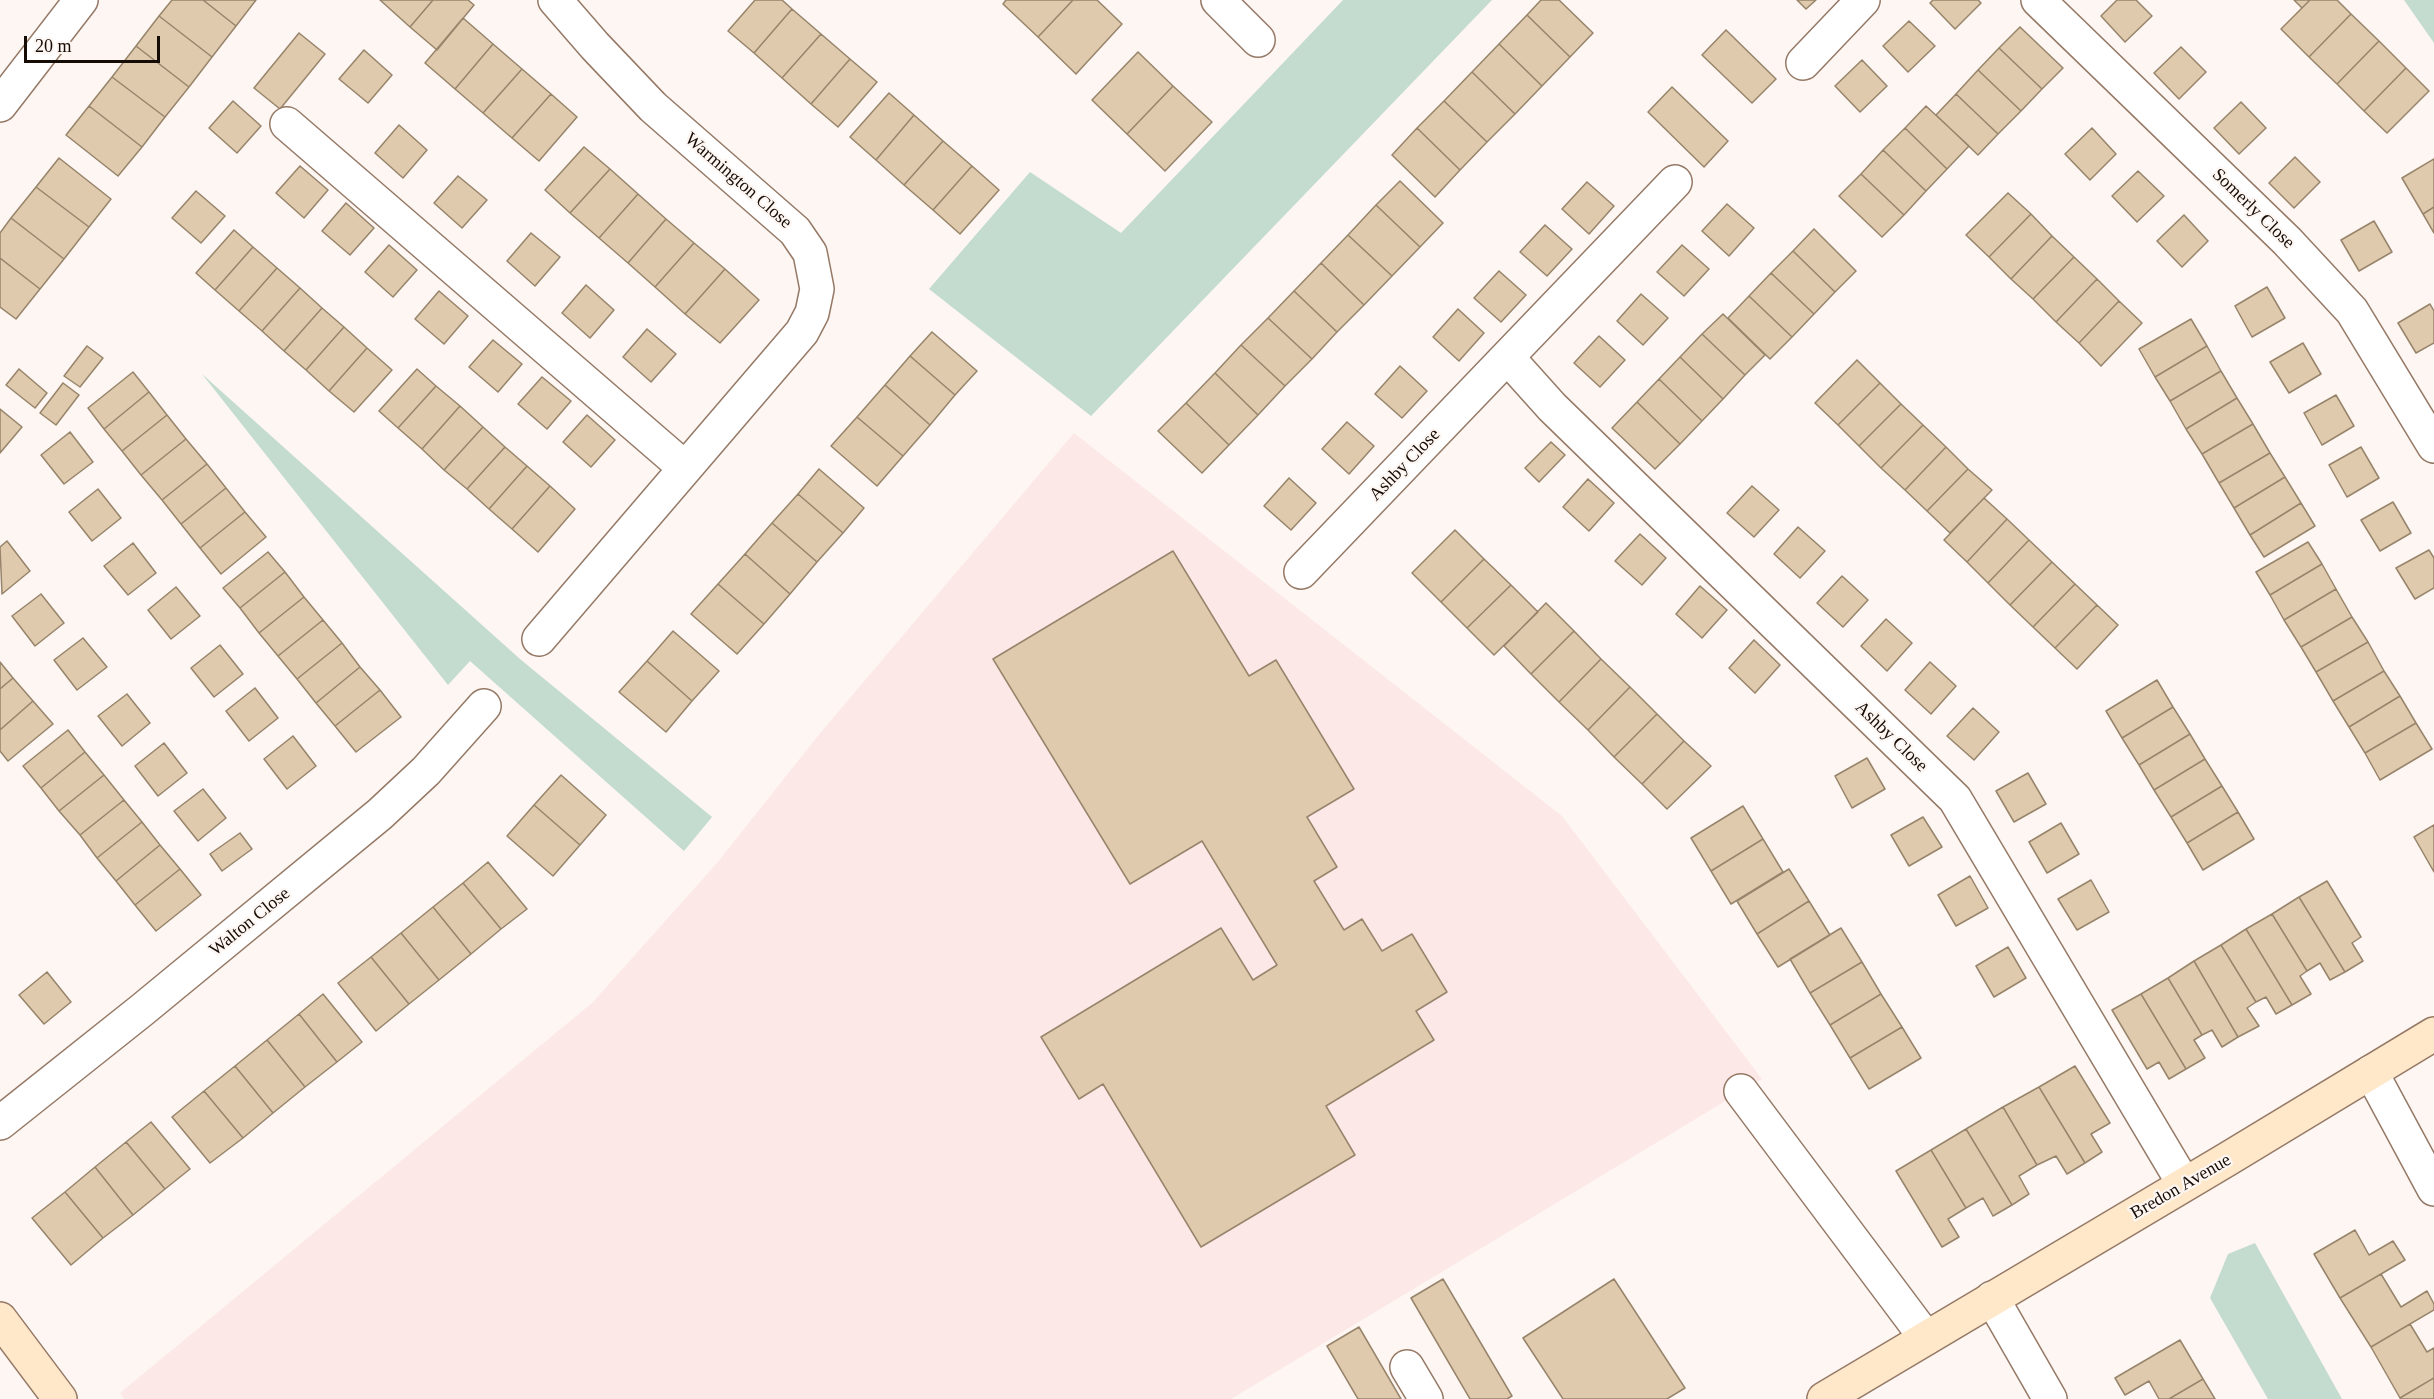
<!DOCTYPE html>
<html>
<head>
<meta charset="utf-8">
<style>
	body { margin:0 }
	#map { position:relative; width:2434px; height:1399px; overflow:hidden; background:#fdf6f2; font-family:"Times New Roman",serif }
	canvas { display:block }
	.scale { position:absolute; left:24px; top:36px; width:136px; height:27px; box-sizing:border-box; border:3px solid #150c05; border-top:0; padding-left:8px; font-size:18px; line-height:21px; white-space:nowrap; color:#150c05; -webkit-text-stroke:4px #fdf6f2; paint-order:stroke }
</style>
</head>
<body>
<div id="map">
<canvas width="2434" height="1399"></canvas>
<div class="scale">20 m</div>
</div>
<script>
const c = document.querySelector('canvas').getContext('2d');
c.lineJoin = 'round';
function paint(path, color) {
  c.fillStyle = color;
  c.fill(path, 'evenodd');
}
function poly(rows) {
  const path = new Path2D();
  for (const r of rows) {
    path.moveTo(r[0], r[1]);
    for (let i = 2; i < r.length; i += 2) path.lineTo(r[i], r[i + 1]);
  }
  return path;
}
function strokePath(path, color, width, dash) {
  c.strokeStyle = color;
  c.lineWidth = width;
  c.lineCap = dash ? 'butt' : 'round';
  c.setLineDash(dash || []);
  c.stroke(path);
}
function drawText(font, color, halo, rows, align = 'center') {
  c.font = font + ' "Times New Roman",serif';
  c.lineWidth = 4.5;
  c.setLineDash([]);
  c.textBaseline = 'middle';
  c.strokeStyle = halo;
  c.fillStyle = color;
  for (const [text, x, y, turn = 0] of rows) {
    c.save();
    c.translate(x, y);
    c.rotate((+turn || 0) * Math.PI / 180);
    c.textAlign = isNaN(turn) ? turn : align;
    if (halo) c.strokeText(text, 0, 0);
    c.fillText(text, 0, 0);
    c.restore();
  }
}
paint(poly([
	[1074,433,1562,816,1762,1079,1231,1399,124,1399,120,1393,592,1003,717,863,817,737]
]), '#fde8e8');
paint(poly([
	[1343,0,1492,0,1091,416,929,289,1030,172,1121,233],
	[2404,0,2434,0,2434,43],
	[202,374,520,659,712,817,684,851,470,661,448,685],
	[2255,1243,2342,1399,2268,1399,2210,1298,2228,1254]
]), '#c4dbcf');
const building = poly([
	[172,0,203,0,236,26,212,57,159,16,172,0],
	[203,0,256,0,236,26,203,0],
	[380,0,433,0,410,27,380,0],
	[433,0,468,0,474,5,437,50,410,27,433,0],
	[755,0,782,0,792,9,754,53,728,31,755,0],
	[1006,0,1073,0,1038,37,1003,4,1006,0],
	[1073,0,1097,0,1122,24,1076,74,1038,37,1073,0],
	[1541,0,1559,0,1593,33,1570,57,1527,15,1541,0],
	[1797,0,1816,0,1806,9,1797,0],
	[1933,0,1978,0,1981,3,1955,29,1930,3,1933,0],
	[2117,0,2136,0,2152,16,2125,42,2101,16,2117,0],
	[2294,0,2310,0,2302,8,2294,0],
	[2310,0,2337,0,2351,14,2309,57,2281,29,2310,0],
	[792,9,821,34,782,78,754,53,792,9],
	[2351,14,2379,41,2337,84,2309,57,2351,14],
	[1527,15,1570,57,1542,86,1499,44,1527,15],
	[159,16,212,57,189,87,136,46,159,16],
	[463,18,493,44,455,89,425,63,463,18],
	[1909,21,1935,46,1908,72,1883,46,1909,21],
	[2020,27,2063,68,2042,89,1999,48,2020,27],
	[1726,30,1776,79,1752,103,1702,55,1726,30],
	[299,33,325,54,280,109,254,88,299,33],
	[821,34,850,59,811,104,782,78,821,34],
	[2379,41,2406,68,2364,111,2337,84,2379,41],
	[493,44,522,69,483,113,455,89,493,44],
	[1499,44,1542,86,1515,114,1472,72,1499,44],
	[136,46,189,87,165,117,112,77,136,46],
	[2181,47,2206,72,2179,99,2154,73,2181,47],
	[1999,48,2042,89,2021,111,1978,70,1999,48],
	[364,50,392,75,368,103,339,79,364,50],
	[1138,52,1173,86,1127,134,1092,100,1138,52],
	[850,59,877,82,838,127,811,104,850,59],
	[1862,60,1887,86,1860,112,1835,86,1862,60],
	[2406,68,2429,91,2387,133,2364,111,2406,68],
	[522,69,551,94,512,138,483,113,522,69],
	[1978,70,2021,111,1998,134,1956,94,1978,70],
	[1472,72,1515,114,1487,142,1444,101,1472,72],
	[112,77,165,117,142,147,89,106,112,77],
	[1173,86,1212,122,1165,171,1127,134,1173,86],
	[1672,87,1728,141,1704,167,1648,112,1672,87],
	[889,93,914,115,876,160,850,137,889,93],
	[551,94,577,117,539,161,512,138,551,94],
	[1956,94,1998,134,1978,155,1936,115,1956,94],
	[233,101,261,126,237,153,209,128,233,101],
	[1444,101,1487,142,1460,170,1417,128,1444,101],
	[2241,102,2266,128,2239,154,2214,128,2241,102],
	[89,106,142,147,118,176,66,135,89,106],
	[1926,106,1969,146,1947,169,1905,128,1926,106],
	[914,115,943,141,904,185,876,160,914,115],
	[399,125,427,150,403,178,375,153,399,125],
	[1417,128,1460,170,1435,197,1392,155,1417,128],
	[1905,128,1947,169,1926,191,1883,150,1905,128],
	[2092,128,2116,154,2090,180,2065,154,2092,128],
	[943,141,972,166,933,210,904,185,943,141],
	[584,147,610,169,570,213,545,190,584,147],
	[1883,150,1926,191,1904,215,1861,174,1883,150],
	[2295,157,2320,182,2294,208,2269,183,2295,157],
	[59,158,111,199,89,227,36,187,59,158],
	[2434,159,2434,207,2423,214,2402,178,2434,159],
	[300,166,328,190,304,218,276,193,300,166],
	[972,166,999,190,960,234,933,210,972,166],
	[610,169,638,194,599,238,570,213,610,169],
	[2138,171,2164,196,2137,222,2112,196,2138,171],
	[1861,174,1904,215,1882,237,1839,196,1861,174],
	[458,176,487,200,462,228,434,203,458,176],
	[1400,181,1443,223,1420,247,1376,205,1400,181],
	[1587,182,1614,206,1589,234,1562,209,1587,182],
	[36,187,89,227,64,259,11,218,36,187],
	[196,191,225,216,201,243,172,218,196,191],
	[2008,193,2031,214,1989,257,1966,235,2008,193],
	[638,194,666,219,628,263,599,238,638,194],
	[346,203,374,228,350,255,322,231,346,203],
	[1727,204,1754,228,1729,256,1702,231,1727,204],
	[1376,205,1420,247,1392,276,1348,235,1376,205],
	[2434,207,2434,233,2423,214,2434,207],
	[2031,214,2052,236,2011,279,1989,257,2031,214],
	[2184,215,2208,241,2182,267,2157,241,2184,215],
	[11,218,64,259,40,289,0,258,0,233,11,218],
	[666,219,694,243,655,287,628,263,666,219],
	[2374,221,2392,252,2359,271,2341,240,2374,221],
	[1545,225,1572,249,1547,276,1520,252,1545,225],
	[1814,229,1856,271,1835,292,1793,251,1814,229],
	[234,230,253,247,215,290,196,273,234,230],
	[531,233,560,257,535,286,507,261,531,233],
	[1348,235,1392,276,1364,305,1321,263,1348,235],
	[2052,236,2074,257,2033,299,2011,279,2052,236],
	[694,243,725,269,685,314,655,287,694,243],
	[389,245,417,270,393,297,365,272,389,245],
	[1682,245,1709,269,1684,296,1657,272,1682,245],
	[253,247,277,268,239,311,215,290,253,247],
	[1793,251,1835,292,1814,314,1771,273,1793,251],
	[2074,257,2097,279,2056,322,2033,299,2074,257],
	[0,258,40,289,16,319,0,307,0,258],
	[1321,263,1364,305,1337,332,1294,291,1321,263],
	[277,268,300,288,262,331,239,311,277,268],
	[725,269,759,300,720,343,685,314,725,269],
	[1499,271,1526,295,1501,322,1474,298,1499,271],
	[1771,273,1814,314,1792,337,1749,296,1771,273],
	[2097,279,2119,301,2079,343,2056,322,2097,279],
	[586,285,614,310,590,338,562,313,586,285],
	[2267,287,2285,318,2252,337,2235,306,2267,287],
	[300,288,322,308,284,351,262,331,300,288],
	[439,291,468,316,444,344,415,319,439,291],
	[1294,291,1337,332,1312,359,1268,318,1294,291],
	[1641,294,1668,318,1643,345,1617,321,1641,294],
	[1749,296,1792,337,1770,359,1728,318,1749,296],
	[2119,301,2142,323,2101,366,2079,343,2119,301],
	[2430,304,2434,311,2434,343,2416,353,2398,323,2430,304],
	[322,308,344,327,306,370,284,351,322,308],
	[1458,309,1484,333,1459,361,1433,337,1458,309],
	[1723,314,1765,355,1745,375,1702,334,1723,314],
	[1268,318,1312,359,1285,386,1241,345,1268,318],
	[2191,319,2207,346,2155,377,2139,349,2191,319],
	[344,327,367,348,329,391,306,370,344,327],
	[647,329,676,354,651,382,623,357,647,329],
	[932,332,977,371,955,395,910,356,932,332],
	[1702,334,1745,375,1723,399,1680,357,1702,334],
	[1599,336,1625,360,1600,387,1574,363,1599,336],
	[493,340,522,364,498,392,469,367,493,340],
	[2303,343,2321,374,2289,393,2270,362,2303,343],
	[1241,345,1285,386,1258,415,1215,373,1241,345],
	[87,346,103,358,80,387,64,376,87,346],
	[2207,346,2221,371,2170,401,2155,377,2207,346],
	[367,348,392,370,354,412,329,391,367,348],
	[910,356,955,395,930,425,885,385,910,356],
	[1680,357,1723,399,1702,421,1659,379,1680,357],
	[1857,360,1880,383,1838,425,1815,403,1857,360],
	[1400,366,1427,391,1402,418,1375,394,1400,366],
	[19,369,47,393,35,408,6,385,19,369],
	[417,369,436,386,398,428,379,411,417,369],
	[2221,371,2237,398,2186,429,2170,401,2221,371],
	[133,372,149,392,104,429,88,408,133,372],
	[1215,373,1258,415,1229,445,1186,403,1215,373],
	[542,377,571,401,547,429,518,404,542,377],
	[1659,379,1702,421,1680,444,1637,402,1659,379],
	[63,383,79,395,56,425,40,413,63,383],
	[1880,383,1901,404,1859,446,1838,425,1880,383],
	[885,385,930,425,903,456,857,417,885,385],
	[436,386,460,406,422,449,398,428,436,386],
	[149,392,167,415,122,451,104,429,149,392],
	[2336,395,2354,426,2322,445,2304,413,2336,395],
	[2237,398,2253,424,2202,454,2186,429,2237,398],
	[1637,402,1680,444,1655,469,1612,428,1637,402],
	[1186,403,1229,445,1202,473,1158,431,1186,403],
	[1901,404,1923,425,1881,468,1859,446,1901,404],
	[460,406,483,427,444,470,422,449,460,406],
	[0,409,22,427,0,453,0,409],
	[167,415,186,439,141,475,122,451,167,415],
	[587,415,615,440,591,467,563,442,587,415],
	[857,417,903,456,877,486,831,446,857,417],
	[1347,422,1374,446,1349,474,1322,449,1347,422],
	[2253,424,2270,453,2219,483,2202,454,2253,424],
	[1923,425,1946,447,1905,490,1881,468,1923,425],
	[483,427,505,447,467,489,444,470,483,427],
	[70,432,93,462,64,484,41,455,70,432],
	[186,439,207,464,162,500,141,475,186,439],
	[1551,442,1565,455,1539,482,1525,468,1551,442],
	[505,447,527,466,489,509,467,489,505,447],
	[1946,447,1968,469,1927,511,1905,490,1946,447],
	[2361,447,2379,478,2347,497,2329,465,2361,447],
	[2270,453,2285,477,2234,508,2219,483,2270,453],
	[207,464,226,488,181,524,162,500,207,464],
	[527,466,550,486,512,529,489,509,527,466],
	[819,469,864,508,843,533,798,494,819,469],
	[1968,469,1992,490,1950,533,1927,511,1968,469],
	[2285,477,2301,503,2250,535,2234,508,2285,477],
	[1289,478,1316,503,1291,530,1264,506,1289,478],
	[1588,479,1614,503,1589,531,1563,507,1588,479],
	[550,486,575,509,538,552,512,529,550,486],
	[1752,486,1779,510,1754,537,1727,513,1752,486],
	[226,488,245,512,200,548,181,524,226,488],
	[98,489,121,518,92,541,69,512,98,489],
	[798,494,843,533,817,562,772,523,798,494],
	[1984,498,2007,519,1967,562,1944,540,1984,498],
	[2393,502,2411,533,2380,551,2361,520,2393,502],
	[2301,503,2315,526,2264,557,2250,535,2301,503],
	[245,512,266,537,221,574,200,548,245,512],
	[2007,519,2029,540,1988,583,1967,562,2007,519],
	[772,523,817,562,790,594,745,554,772,523],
	[1798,527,1825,551,1800,578,1774,554,1798,527],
	[1455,530,1484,559,1441,602,1412,573,1455,530],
	[1640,534,1666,558,1642,585,1615,561,1640,534],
	[2029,540,2052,562,2010,605,1988,583,2029,540],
	[7,541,30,571,2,594,0,547,7,541],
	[2308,542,2322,564,2270,595,2256,572,2308,542],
	[133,543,156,573,128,595,104,566,133,543],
	[2429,550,2434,558,2434,588,2415,599,2396,568,2429,550],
	[1173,551,1249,676,1276,660,1354,789,1307,817,1337,867,1314,881,1344,930,1362,919,1382,951,1412,934,1447,992,1416,1011,1434,1040,1326,1106,1355,1155,1201,1247,1103,1084,1079,1099,1041,1037,1221,928,1253,980,1277,965,1202,841,1130,884,993,659,1173,551],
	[268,552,285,572,240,608,223,588,268,552],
	[745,554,790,594,764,624,718,584,745,554],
	[1484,559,1511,585,1467,628,1441,602,1484,559],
	[2052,562,2075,584,2033,627,2010,605,2052,562],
	[2322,564,2336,589,2284,620,2270,595,2322,564],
	[285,572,304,597,259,633,240,608,285,572],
	[1842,576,1868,600,1843,627,1817,603,1842,576],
	[718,584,764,624,737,654,691,614,718,584],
	[2075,584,2097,605,2055,648,2033,627,2075,584],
	[1511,585,1538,612,1494,655,1467,628,1511,585],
	[1700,586,1727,610,1702,638,1676,614,1700,586],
	[176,587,200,616,171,639,148,610,176,587],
	[2336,589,2352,617,2301,647,2284,620,2336,589],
	[41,594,64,623,35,646,12,616,41,594],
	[304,597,323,620,278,656,259,633,304,597],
	[1546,603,1574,631,1531,674,1504,646,1546,603],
	[2097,605,2118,625,2077,669,2055,648,2097,605],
	[2352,617,2368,642,2316,672,2301,647,2352,617],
	[1886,619,1912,643,1887,671,1861,646,1886,619],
	[323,620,342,643,297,679,278,656,323,620],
	[673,631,719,671,692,701,647,661,673,631],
	[1574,631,1601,659,1559,702,1531,674,1574,631],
	[83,638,107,667,77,690,54,660,83,638],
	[1754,640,1780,665,1755,693,1729,668,1754,640],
	[2368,642,2384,671,2333,701,2316,672,2368,642],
	[342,643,360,667,316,703,297,679,342,643],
	[220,645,243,674,214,697,191,668,220,645],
	[1601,659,1630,687,1588,730,1559,702,1601,659],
	[647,661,692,701,666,732,619,692,647,661],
	[0,662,13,678,0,689,0,662],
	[1930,662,1956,686,1931,714,1905,690,1930,662],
	[360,667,380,690,335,726,316,703,360,667],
	[2384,671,2400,696,2349,727,2333,701,2384,671],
	[13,678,33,701,0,730,0,689,13,678],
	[2157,680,2173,707,2122,738,2106,711,2157,680],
	[1630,687,1657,714,1614,757,1588,730,1630,687],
	[255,688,278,718,249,741,226,711,255,688],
	[380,690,401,717,356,752,335,726,380,690],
	[127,694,150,723,122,746,98,716,127,694],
	[2400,696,2416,723,2365,753,2349,727,2400,696],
	[33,701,53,724,8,761,0,751,0,730,33,701],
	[2173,707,2190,734,2139,765,2122,738,2173,707],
	[1973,708,1999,732,1974,760,1947,736,1973,708],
	[1657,714,1684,741,1642,784,1614,757,1657,714],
	[2416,723,2432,749,2380,780,2365,753,2416,723],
	[68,730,85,752,41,788,23,766,68,730],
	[2190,734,2205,759,2154,790,2139,765,2190,734],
	[293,736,316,766,287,789,264,759,293,736],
	[1684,741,1711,766,1667,809,1642,784,1684,741],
	[164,743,187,773,158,796,135,766,164,743],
	[85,752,104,775,59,811,41,788,85,752],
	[1867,758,1885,789,1852,808,1835,776,1867,758],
	[2205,759,2222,786,2171,817,2154,790,2205,759],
	[2028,773,2046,804,2014,822,1996,791,2028,773],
	[104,775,124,800,80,835,59,811,104,775],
	[561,775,606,815,580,845,534,805,561,775],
	[2222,786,2238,812,2187,843,2171,817,2222,786],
	[203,789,226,818,198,841,174,811,203,789],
	[124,800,142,822,97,858,80,835,124,800],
	[534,805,580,845,553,876,507,836,534,805],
	[1743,806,1763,839,1711,871,1691,838,1743,806],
	[2238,812,2254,839,2203,870,2187,843,2238,812],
	[1923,817,1942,847,1909,866,1891,835,1923,817],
	[142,822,160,845,116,881,97,858,142,822],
	[2061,823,2079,854,2047,873,2029,842,2061,823],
	[2434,825,2434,872,2414,837,2434,825],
	[240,833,252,849,222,871,210,854,240,833],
	[1763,839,1783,872,1731,904,1711,871,1763,839],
	[160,845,180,869,135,905,116,881,160,845],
	[488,862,527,909,501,929,463,883,488,862],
	[180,869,201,895,156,931,135,905,180,869],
	[1789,869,1809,901,1757,934,1737,901,1789,869],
	[1970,876,1988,908,1956,926,1938,895,1970,876],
	[2091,880,2109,912,2077,930,2058,899,2091,880],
	[2327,881,2361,937,2352,943,2363,961,2345,972,2299,897,2327,881],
	[463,883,501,929,471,954,433,907,463,883],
	[2299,897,2345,972,2330,980,2320,963,2307,971,2272,914,2299,897],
	[1809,901,1830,935,1778,967,1757,934,1809,901],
	[433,907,471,954,439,980,401,933,433,907],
	[2272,914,2307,971,2300,976,2311,994,2292,1005,2246,929,2272,914],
	[1841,928,1862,962,1810,993,1790,959,1841,928],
	[2246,929,2292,1005,2276,1014,2266,997,2256,1002,2221,945,2246,929],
	[401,933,439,980,409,1004,371,957,401,933],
	[2221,945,2256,1002,2247,1008,2259,1026,2238,1037,2194,961,2221,945],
	[2008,947,2026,978,1994,997,1976,966,2008,947],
	[371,957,409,1004,376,1031,338,983,371,957],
	[2194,961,2238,1037,2222,1047,2212,1030,2202,1035,2168,978,2194,961],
	[1862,962,1881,994,1830,1025,1810,993,1862,962],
	[47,972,71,1002,44,1024,19,995,47,972],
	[2168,978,2202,1035,2194,1040,2205,1058,2186,1069,2141,994,2168,978],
	[323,994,362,1042,337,1062,299,1014,323,994],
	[1881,994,1902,1027,1850,1058,1830,1025,1881,994],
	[2141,994,2186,1069,2169,1079,2159,1062,2147,1069,2112,1010,2141,994],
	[299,1014,337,1062,305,1087,267,1040,299,1014],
	[1902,1027,1921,1058,1869,1089,1850,1058,1902,1027],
	[267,1040,305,1087,273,1113,235,1066,267,1040],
	[235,1066,273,1113,243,1138,204,1091,235,1066],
	[2075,1066,2110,1123,2091,1134,2102,1152,2085,1163,2039,1087,2075,1066],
	[2039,1087,2085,1163,2067,1174,2056,1156,2037,1165,2003,1107,2039,1087],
	[204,1091,243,1138,210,1163,172,1117,204,1091],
	[2003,1107,2037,1165,2019,1176,2029,1194,2012,1205,1966,1129,2003,1107],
	[151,1122,190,1169,165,1189,126,1142,151,1122],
	[1966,1129,2012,1205,1993,1216,1983,1198,1966,1208,1931,1150,1966,1129],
	[126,1142,165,1189,133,1215,95,1167,126,1142],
	[1931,1150,1966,1208,1948,1219,1959,1237,1942,1247,1896,1171,1931,1150],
	[95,1167,133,1215,103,1238,65,1192,95,1167],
	[65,1192,103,1238,71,1265,32,1218,65,1192],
	[2355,1230,2369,1255,2393,1241,2405,1260,2340,1298,2314,1254,2355,1230],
	[2381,1274,2401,1307,2427,1291,2434,1304,2434,1310,2371,1347,2340,1298,2381,1274],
	[1443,1279,1512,1396,1507,1399,1470,1399,1411,1298,1443,1279],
	[1614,1279,1685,1388,1667,1399,1563,1399,1523,1338,1614,1279],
	[2410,1324,2427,1352,2434,1348,2434,1378,2400,1398,2371,1347,2410,1324],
	[1359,1327,1401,1399,1358,1399,1327,1346,1359,1327],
	[2180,1340,2203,1379,2169,1399,2159,1399,2149,1381,2125,1395,2115,1378,2180,1340],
	[2434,1378,2434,1399,2401,1399,2400,1398,2434,1378],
	[2203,1379,2215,1399,2169,1399,2203,1379]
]);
paint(building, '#dfcaae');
strokePath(building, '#97846a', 1.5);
const street = poly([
	[1218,0,1258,40],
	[2038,0,2287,241,2352,311,2434,446],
	[1803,63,1863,0],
	[0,105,81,0],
	[287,124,685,468],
	[1508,358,1552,407,1955,799,2184,1184],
	[1301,572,1675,182],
	[539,639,802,332,812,313,817,289,810,253,795,231,653,107,595,46,555,0],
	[2371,1072,2434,1189],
	[1741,1091,1926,1338],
	[0,1123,142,1010,380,814,426,771,484,706],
	[1992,1298,2050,1399],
	[1407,1367,1426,1399]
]);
const secondary = poly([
	[0,1319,60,1399],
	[1824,1399,2226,1160,2434,1034]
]);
strokePath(street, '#957966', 36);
strokePath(secondary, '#957966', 36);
strokePath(street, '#fff', 33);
strokePath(secondary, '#ffe8ca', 33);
drawText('18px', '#150c05', '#fdf6f2', [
	["Warmington Close",738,181,41],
	["Somerly Close",2253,209,44],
	["Ashby Close",1405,465,-46],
	["Ashby Close",1891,737,44],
	["Walton Close",250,922,-39],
	["Bredon Avenue",2181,1187,-30]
]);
</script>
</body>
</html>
